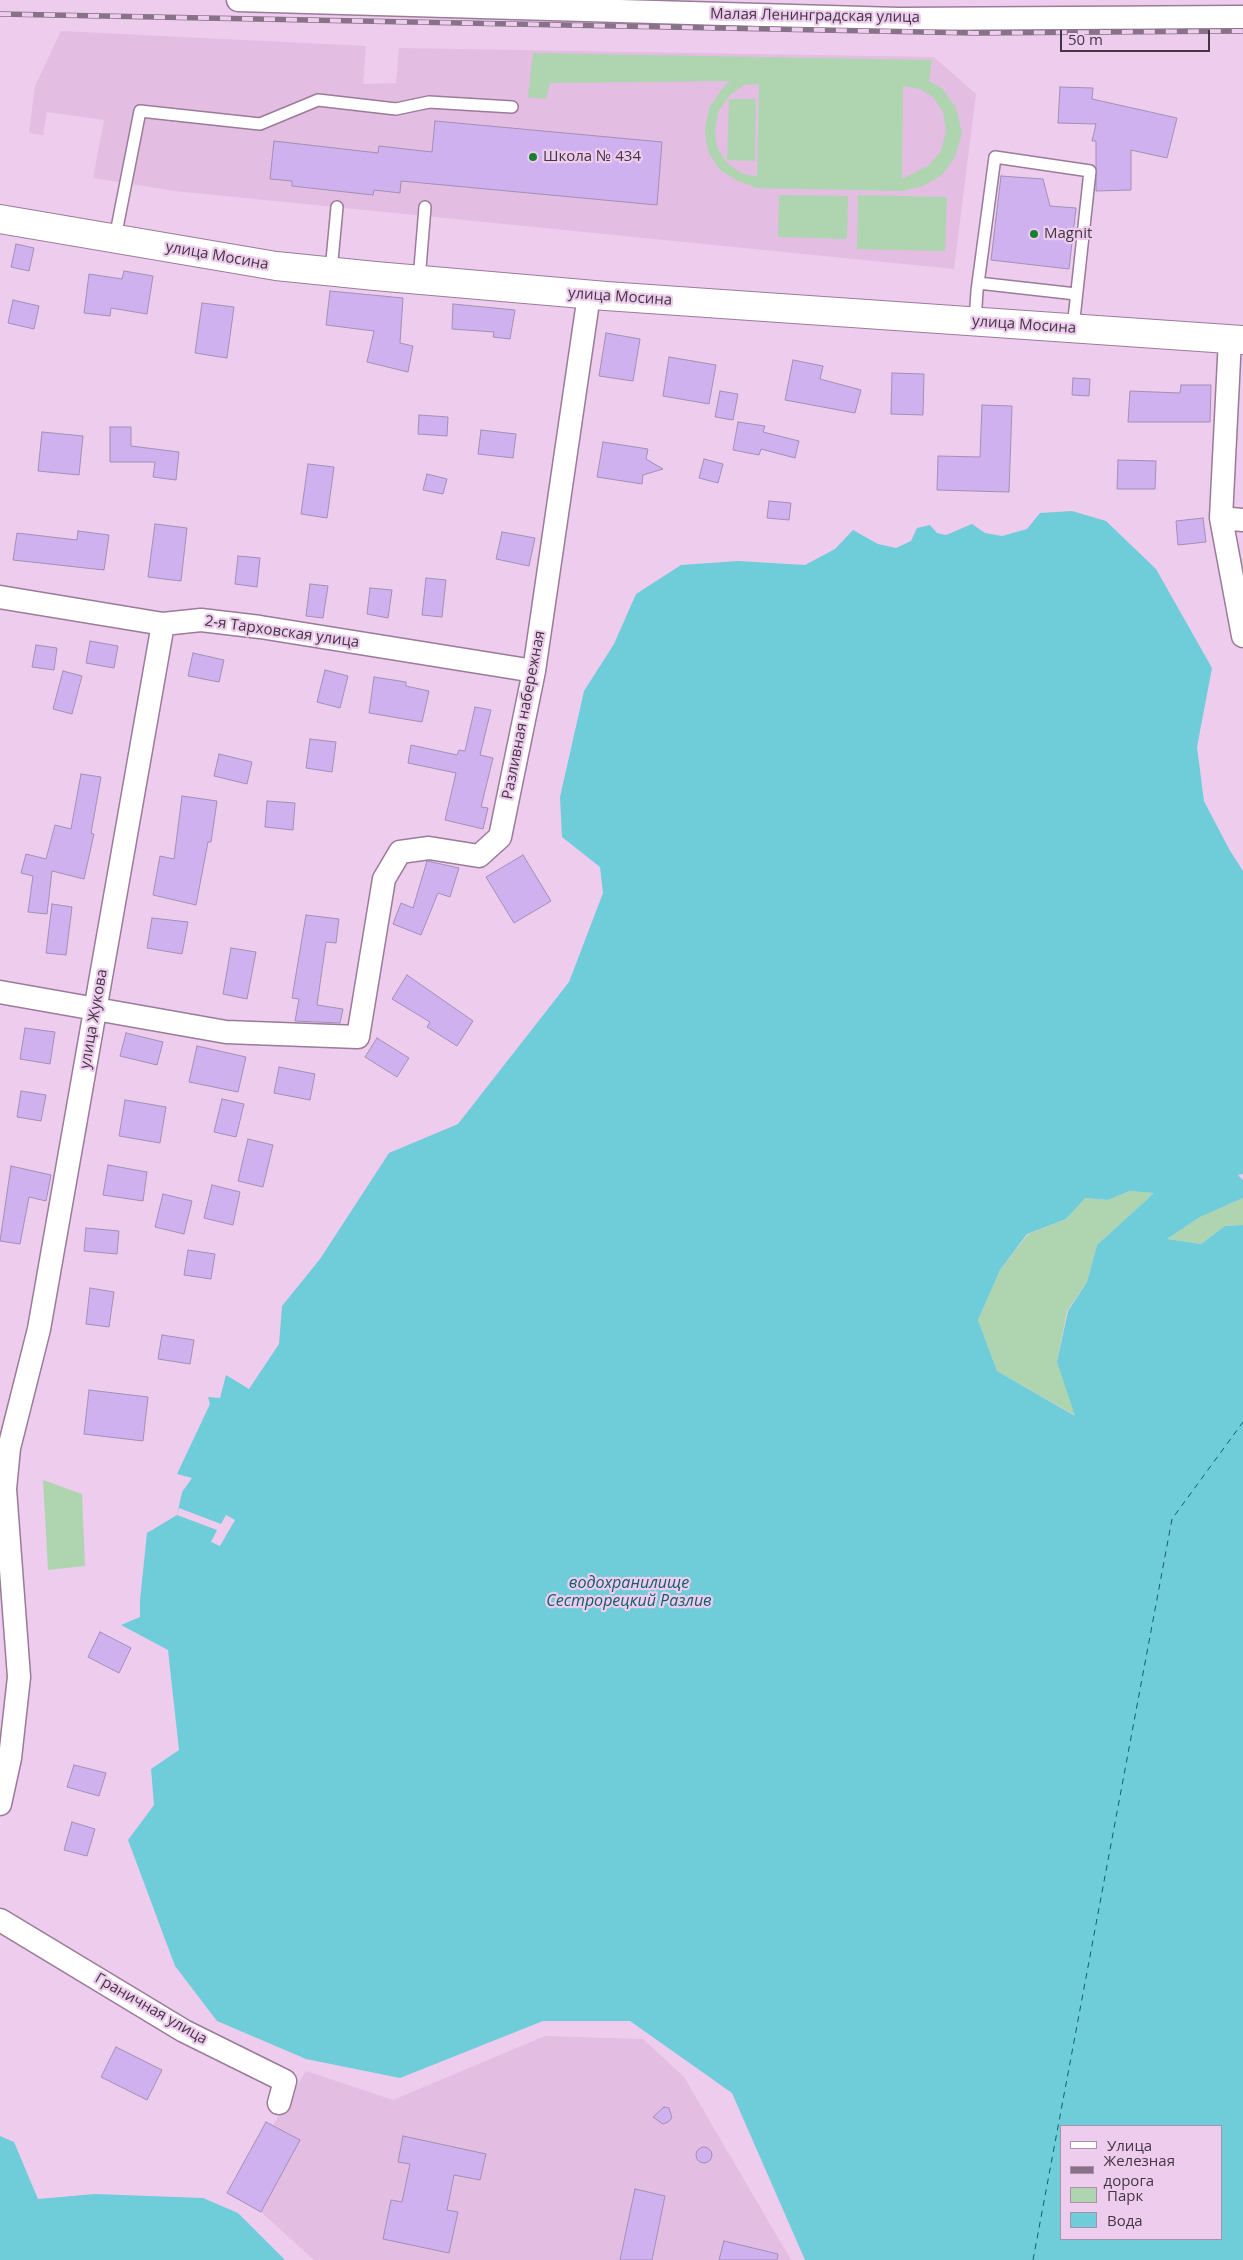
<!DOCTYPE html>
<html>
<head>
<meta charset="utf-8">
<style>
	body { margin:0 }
	#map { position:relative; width:1243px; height:2260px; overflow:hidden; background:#eecced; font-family:"Open Sans",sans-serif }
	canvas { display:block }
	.legend { position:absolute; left:1060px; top:2125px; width:162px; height:115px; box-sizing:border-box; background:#eecced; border:1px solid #aa90a9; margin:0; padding:6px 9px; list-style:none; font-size:15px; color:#433643 }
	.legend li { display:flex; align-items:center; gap:10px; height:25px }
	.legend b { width:25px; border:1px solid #aa90a9 }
	.scale { position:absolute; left:1060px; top:30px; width:150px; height:22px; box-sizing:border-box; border:2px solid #433643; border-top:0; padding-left:6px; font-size:15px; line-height:18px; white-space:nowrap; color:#433643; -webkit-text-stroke:4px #eecced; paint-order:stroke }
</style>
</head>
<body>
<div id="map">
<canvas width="1243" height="2260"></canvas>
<ul class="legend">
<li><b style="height:6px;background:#fff"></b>Улица</li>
<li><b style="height:6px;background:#877287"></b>Железная дорога</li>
<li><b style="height:14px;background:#aed5b0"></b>Парк</li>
<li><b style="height:14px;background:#6fcdd9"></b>Вода</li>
</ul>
<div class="scale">50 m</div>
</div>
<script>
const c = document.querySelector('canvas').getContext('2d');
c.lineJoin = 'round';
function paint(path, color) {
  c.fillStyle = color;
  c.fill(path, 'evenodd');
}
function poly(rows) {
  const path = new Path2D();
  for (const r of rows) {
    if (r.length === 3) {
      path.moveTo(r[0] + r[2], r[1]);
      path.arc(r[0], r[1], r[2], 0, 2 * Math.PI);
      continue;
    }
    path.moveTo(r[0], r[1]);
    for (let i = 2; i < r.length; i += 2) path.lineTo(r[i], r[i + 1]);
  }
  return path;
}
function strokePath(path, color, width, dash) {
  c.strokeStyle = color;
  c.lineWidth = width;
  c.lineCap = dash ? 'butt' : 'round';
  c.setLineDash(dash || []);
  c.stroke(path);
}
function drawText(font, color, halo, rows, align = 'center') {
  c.font = font + ' "Open Sans",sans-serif';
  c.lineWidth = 4.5;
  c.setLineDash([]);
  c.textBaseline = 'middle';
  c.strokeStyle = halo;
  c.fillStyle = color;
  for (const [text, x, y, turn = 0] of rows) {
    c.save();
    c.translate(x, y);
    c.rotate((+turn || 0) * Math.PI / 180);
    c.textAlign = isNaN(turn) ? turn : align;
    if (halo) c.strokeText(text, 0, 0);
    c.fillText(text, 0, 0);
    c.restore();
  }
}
paint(poly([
	[61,31,366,46,363,84,396,83,399,48,934,57,976,94,954,269,175,191,93,178,104,120,47,112,43,135,29,133,35,86],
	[545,2036,643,2039,684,2077,791,2260,314,2260,261,2212,299,2140,273,2125,306,2071,393,2100]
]), '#e3bde2');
paint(poly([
	[533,53,932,60,929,81,942,88,956,108,962,133,955,157,942,175,923,186,902,191,757,188,738,181,720,170,708,152,705,130,709,108,722,89,730,81,550,83,546,99,528,97],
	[759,84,757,177,741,173,726,162,717,147,715,131,718,112,729,96,744,85],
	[903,86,920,89,933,97,943,112,946,131,941,151,929,165,902,179],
	[729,99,756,99,755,161,727,160],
	[779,195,848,196,847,239,778,237],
	[858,195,947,197,945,251,857,249],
	[1130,1191,1154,1193,1097,1245,1087,1282,1067,1311,1057,1362,1076,1416,997,1371,978,1320,1000,1270,1028,1234,1066,1219,1084,1198,1108,1200],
	[1243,1198,1243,1225,1225,1226,1201,1244,1167,1239,1200,1217],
	[43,1480,82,1494,85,1566,48,1570]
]), '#aed5b0');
paint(poly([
	[1072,511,1106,521,1156,569,1212,668,1197,747,1204,801,1229,849,1243,871,1243,1174,1238,1175,1243,1180,1243,1198,1200,1217,1167,1239,1201,1244,1225,1226,1243,1225,1243,2260,805,2260,732,2093,630,2021,543,2021,400,2078,306,2059,217,2021,175,1966,128,1840,154,1805,151,1769,179,1750,168,1650,121,1625,140,1617,140,1600,147,1533,177,1515,182,1492,192,1478,177,1474,210,1404,208,1397,220,1398,226,1375,249,1389,279,1344,282,1306,320,1259,389,1153,458,1124,569,982,603,893,600,867,562,837,560,797,584,691,614,644,636,594,681,565,738,561,805,565,835,549,853,530,878,544,896,548,911,541,917,528,930,525,937,533,946,535,972,524,985,533,1002,536,1027,529,1040,513],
	[1130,1191,1154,1193,1097,1245,1087,1282,1068,1311,1057,1362,1075,1416,997,1371,978,1320,1000,1270,1027,1234,1066,1219,1085,1198,1108,1200],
	[1062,2126,1222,2126,1222,2239,1062,2239],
	[0,2136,14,2142,38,2199,95,2194,203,2198,238,2213,285,2260,0,2260]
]), '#6fcdd9');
paint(poly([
	[179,1508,221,1524,226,1515,235,1520,220,1546,211,1542,217,1530,177,1515]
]), '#eecced');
strokePath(poly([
	[1033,2260,1172,1519,1243,1422]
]), '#0f6069', 1, [6, 5]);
const building = poly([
	[1060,87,1093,88,1092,99,1177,118,1167,158,1131,150,1131,190,1096,191,1096,141,1092,141,1096,124,1058,123,1060,87],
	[435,121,662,142,657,205,401,181,400,193,374,190,373,195,292,186,292,181,270,179,274,141,378,153,379,146,432,152,435,121],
	[1001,176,1043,179,1050,206,1076,208,1069,269,991,260,1001,176],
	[16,244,34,248,29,271,11,267,16,244],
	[124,271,153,276,147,314,111,308,110,316,84,313,89,274,122,279,124,271],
	[330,291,403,298,400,343,413,346,408,372,367,362,374,331,326,325,330,291],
	[13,300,39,306,34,329,8,323,13,300],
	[202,303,234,307,227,358,195,353,202,303],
	[453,304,515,310,510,339,493,337,494,332,452,329,453,304],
	[606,333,640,339,633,381,599,376,606,333],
	[669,357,716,365,709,404,663,396,669,357],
	[793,360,823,366,820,379,861,390,855,413,785,400,793,360],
	[892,373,924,374,923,415,891,414,892,373],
	[1073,378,1090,379,1089,396,1072,395,1073,378],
	[1181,385,1211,385,1210,422,1128,422,1130,391,1180,393,1181,385],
	[720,391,738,394,733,420,715,417,720,391],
	[982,405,1012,406,1009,492,937,490,938,456,980,457,982,405],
	[419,415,448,417,447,436,418,434,419,415],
	[738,422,765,426,763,432,799,441,795,458,761,449,759,455,733,450,738,422],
	[110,427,131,427,131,446,179,452,176,480,153,477,155,462,110,462,110,427],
	[481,430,516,434,513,458,478,454,481,430],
	[42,432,83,436,79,475,38,471,42,432],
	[603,442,648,449,646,459,663,469,643,475,642,484,597,477,603,442],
	[704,459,723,464,718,483,699,478,704,459],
	[1118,460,1156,461,1155,489,1117,489,1118,460],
	[308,464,334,467,327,518,301,514,308,464],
	[427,474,447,479,443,494,423,490,427,474],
	[769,501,791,503,789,520,767,518,769,501],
	[1203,518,1206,542,1178,545,1176,521,1203,518],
	[155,524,187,528,181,581,148,577,155,524],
	[78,531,109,535,104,570,13,560,17,533,77,540,78,531],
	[502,532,535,538,529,566,496,559,502,532],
	[238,556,260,558,257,587,235,584,238,556],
	[426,578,446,580,442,617,422,615,426,578],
	[310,584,328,586,323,618,306,616,310,584],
	[370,588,392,590,388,618,367,614,370,588],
	[90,641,118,646,114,668,86,663,90,641],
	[36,645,57,648,54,670,32,667,36,645],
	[193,653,224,660,219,682,188,676,193,653],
	[325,670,348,676,340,708,317,702,325,670],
	[63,671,82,676,72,714,53,709,63,671],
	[374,677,406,682,406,686,429,691,422,722,369,713,374,677],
	[475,707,491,710,480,755,493,758,481,807,488,808,483,829,445,820,456,773,408,763,411,745,457,755,459,750,465,751,475,707],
	[310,739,336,742,332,772,306,768,310,739],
	[219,754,252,762,247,784,214,776,219,754],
	[81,774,101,777,91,833,94,834,84,879,52,871,47,914,28,912,33,876,21,873,26,854,46,859,55,825,71,829,81,774],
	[182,796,217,801,211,842,208,842,196,905,153,895,160,856,174,859,182,796],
	[267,801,295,803,293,830,265,827,267,801],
	[523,855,551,901,514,923,486,877,523,855],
	[427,861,459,868,450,897,438,893,421,935,393,924,401,903,413,908,427,861],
	[52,904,72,907,66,955,46,953,52,904],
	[306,915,339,919,336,943,326,942,317,1005,343,1009,340,1023,295,1021,299,999,292,998,306,915],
	[152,918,188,922,182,954,147,948,152,918],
	[231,948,256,952,247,999,223,994,231,948],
	[407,975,473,1021,457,1046,427,1027,430,1022,392,999,407,975],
	[25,1028,55,1032,50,1064,20,1059,25,1028],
	[126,1033,163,1042,157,1065,120,1056,126,1033],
	[377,1038,409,1058,397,1077,365,1057,377,1038],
	[197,1046,246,1057,238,1092,189,1082,197,1046],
	[279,1067,315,1074,310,1100,274,1093,279,1067],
	[21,1091,46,1095,41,1121,17,1117,21,1091],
	[222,1099,244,1104,236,1137,214,1132,222,1099],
	[125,1100,166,1107,160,1143,119,1136,125,1100],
	[248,1139,273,1145,263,1187,238,1181,248,1139],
	[108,1165,147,1172,143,1201,103,1195,108,1165],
	[11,1166,51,1175,46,1201,29,1197,20,1244,0,1241,11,1166],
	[212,1185,240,1192,233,1225,204,1218,212,1185],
	[163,1194,192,1201,184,1234,155,1227,163,1194],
	[86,1228,119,1231,117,1254,84,1251,86,1228],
	[188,1250,215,1254,211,1279,184,1275,188,1250],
	[90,1288,114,1292,109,1327,86,1324,90,1288],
	[162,1335,194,1340,190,1364,158,1359,162,1335],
	[89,1390,148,1397,143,1441,84,1434,89,1390],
	[100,1632,131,1648,119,1673,88,1657,100,1632],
	[74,1765,106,1773,99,1796,67,1787,74,1765],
	[72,1822,95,1829,87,1856,64,1850,72,1822],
	[116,2047,162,2070,147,2100,101,2077,116,2047],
	[664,2107,669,2108,672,2118,668,2122,663,2124,653,2117,664,2107],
	[266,2122,300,2140,261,2212,227,2193,266,2122],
	[403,2136,486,2154,480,2180,454,2175,447,2210,458,2212,449,2253,383,2239,391,2200,402,2202,410,2164,398,2162,403,2136],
	[704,2155,8],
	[635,2189,665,2196,652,2260,620,2260,635,2189],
	[724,2241,778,2254,777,2260,719,2260,724,2241]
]);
paint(building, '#cfb1ef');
strokePath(building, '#a190b5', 1);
const service = poly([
	[115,238,140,111,260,124,318,100,396,109,429,102,512,107],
	[331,271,337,207],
	[419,280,425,207],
	[978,283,1076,294],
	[975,322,977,291,995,157,1090,171,1073,328]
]);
const minor = poly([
	[238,0,898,19,1243,17],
	[1230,339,1221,518,1243,636],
	[1221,518,1243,520],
	[0,597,163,624,201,620,260,627,534,671],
	[0,992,226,1032,358,1037,384,879,400,852,429,848,479,856,500,837,534,671,589,295],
	[0,1804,10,1758,19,1677,5,1489,9,1448,39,1329,163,624],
	[0,1920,184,2031,285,2081,279,2103]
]);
const tertiary = poly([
	[0,219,276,266,375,276,606,296,1243,340]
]);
strokePath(service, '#9a7b99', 14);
strokePath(minor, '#9a7b99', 25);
strokePath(tertiary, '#9a7b99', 30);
strokePath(service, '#fff', 11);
strokePath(minor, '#fff', 22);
strokePath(tertiary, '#fff', 28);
const rail = poly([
	[0,14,975,33,1243,31]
]);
strokePath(rail, '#877287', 5.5);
strokePath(rail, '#eecced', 4, [11]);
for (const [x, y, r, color] of [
	[533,157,5,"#1a7e31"],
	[1034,234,5,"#1a7e31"]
]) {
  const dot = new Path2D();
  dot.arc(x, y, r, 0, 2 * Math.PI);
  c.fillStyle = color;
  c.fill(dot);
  strokePath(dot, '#eecced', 2);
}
drawText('15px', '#433643', '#eecced', [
	["Малая Ленинградская улица",815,16,1],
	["улица Мосина",217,256,10],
	["улица Мосина",620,297,4],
	["улица Мосина",1024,325,4],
	["2-я Тарховская улица",282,632,8],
	["Разливная набережная",524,715,-79],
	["улица Жукова",94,1019,-80],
	["Граничная улица",151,2009,30]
]);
drawText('15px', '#433643', '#eecced', [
	["Школа № 434",543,157],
	["Magnit",1044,234]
], 'left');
drawText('italic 16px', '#0f6069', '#eecced', [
	["водохранилище",629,1583],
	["Сестрорецкий Разлив",629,1601]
]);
</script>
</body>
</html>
